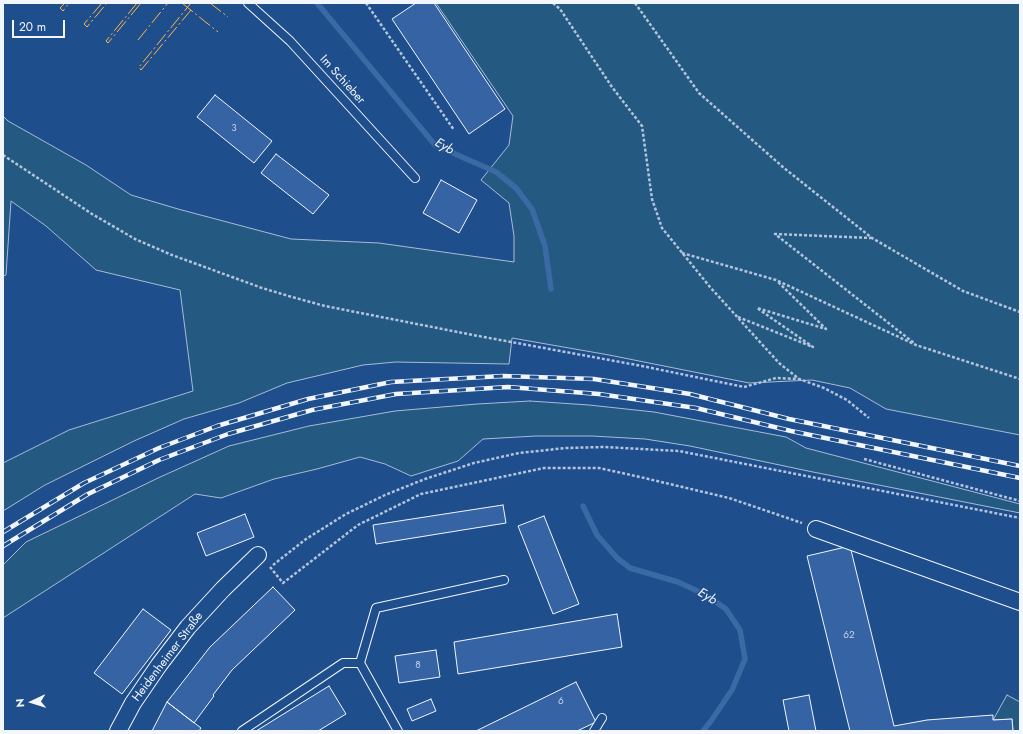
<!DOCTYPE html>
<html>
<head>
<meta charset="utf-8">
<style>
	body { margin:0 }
	#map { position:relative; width:1023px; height:734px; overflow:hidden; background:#1f4e8c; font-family:Jost,sans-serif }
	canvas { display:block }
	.frame { position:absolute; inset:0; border:4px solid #f2f6ff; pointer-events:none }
	.north { position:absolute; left:12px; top:682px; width:40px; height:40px; -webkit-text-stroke:3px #1f4e8c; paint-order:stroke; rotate:266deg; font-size:11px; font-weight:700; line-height:16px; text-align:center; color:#f2f6ff }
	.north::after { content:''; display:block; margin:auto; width:14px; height:18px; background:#f2f6ff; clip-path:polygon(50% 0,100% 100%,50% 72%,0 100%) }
	.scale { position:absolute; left:12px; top:20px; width:53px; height:18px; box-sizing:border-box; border:2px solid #f2f6ff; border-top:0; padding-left:5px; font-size:12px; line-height:14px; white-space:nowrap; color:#f2f6ff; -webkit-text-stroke:3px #1f4e8c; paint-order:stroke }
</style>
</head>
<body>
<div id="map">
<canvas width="1023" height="734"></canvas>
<div class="frame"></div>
<div class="north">N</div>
<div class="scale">20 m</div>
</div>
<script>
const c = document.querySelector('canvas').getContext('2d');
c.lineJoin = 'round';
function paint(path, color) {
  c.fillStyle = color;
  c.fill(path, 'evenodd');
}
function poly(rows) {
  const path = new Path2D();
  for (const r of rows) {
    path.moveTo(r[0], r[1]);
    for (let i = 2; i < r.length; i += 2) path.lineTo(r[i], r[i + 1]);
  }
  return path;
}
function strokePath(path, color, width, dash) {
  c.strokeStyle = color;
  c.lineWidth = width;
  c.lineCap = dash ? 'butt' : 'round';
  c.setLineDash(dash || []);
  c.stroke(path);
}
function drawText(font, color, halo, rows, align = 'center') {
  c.font = font + ' Jost,sans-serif';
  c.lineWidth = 3;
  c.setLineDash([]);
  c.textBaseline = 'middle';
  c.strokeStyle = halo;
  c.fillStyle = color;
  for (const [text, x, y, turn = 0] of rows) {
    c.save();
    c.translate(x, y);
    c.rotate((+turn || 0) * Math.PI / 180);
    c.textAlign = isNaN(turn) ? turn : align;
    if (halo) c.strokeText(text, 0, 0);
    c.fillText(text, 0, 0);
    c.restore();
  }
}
const green = poly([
	[436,3,1020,3,1020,435,886,409,850,388,812,380,749,383,609,355,512,338,509,364,396,362,363,365,287,383,239,403,184,419,134,441,45,485,3,511,3,463,69,430,193,391,180,290,96,270,46,226,11,201,6,275,3,276,3,116,8,121,86,165,131,195,178,209,291,239,379,243,514,262,514,236,509,203,481,180,509,145,513,116,436,3],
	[530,401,589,405,654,412,786,437,806,448,1020,504,1020,513,808,471,690,446,645,439,592,436,536,436,483,439,458,461,411,476,385,464,360,457,317,469,274,479,221,498,195,494,3,618,3,565,26,542,158,478,229,446,309,426,395,411,477,404,530,401],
	[1007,695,1020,702,1020,731,1013,731,1012,719,993,720,1007,695]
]);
paint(green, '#245a82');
strokePath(green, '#a8bbd7', 1);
strokePath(poly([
	[317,3,435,145,496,172,516,188,532,209,545,246,551,289],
	[583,506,597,535,617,558,630,568,678,582,706,595,726,609,740,630,745,659,732,690,711,721,703,731]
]), '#3b69a3', 5.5);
const building = poly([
	[416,3,434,3,505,109,469,134,392,19,416,3],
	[215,95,272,141,254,163,197,117,215,95],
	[276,154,329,195,313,214,261,173,276,154],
	[441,180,477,200,459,233,423,213,441,180],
	[503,505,506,523,376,544,373,525,503,505],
	[245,514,254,537,206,556,197,533,245,514],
	[544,516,579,604,553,614,518,526,544,516],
	[850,546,894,726,927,720,993,715,993,720,1012,719,1013,731,850,731,807,556,850,546],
	[273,587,295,610,232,670,213,695,214,696,194,723,167,702,210,647,273,587],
	[143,609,171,630,122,694,94,673,143,609],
	[617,614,622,647,458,674,454,642,617,614],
	[436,650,440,677,399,683,395,656,436,650],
	[576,682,596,722,577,731,476,731,576,682],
	[329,686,346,714,318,731,256,731,329,686],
	[809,695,816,731,789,731,783,700,809,695],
	[431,699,436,711,412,721,407,709,431,699],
	[167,702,201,728,199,731,152,731,167,702]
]);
paint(building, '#3563a3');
strokePath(building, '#f2f6ff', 1);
const lane = poly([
	[248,3,290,41,415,178],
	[360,663,376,608,504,580],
	[242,731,343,663,360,663,398,731],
	[594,731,602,718]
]);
const street = poly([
	[816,529,1020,602],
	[118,731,133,703,159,665,188,627,223,589,258,555]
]);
strokePath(lane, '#f2f6ff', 10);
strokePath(street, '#f2f6ff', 18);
strokePath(poly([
	[366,3,454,130],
	[553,3,560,9,612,87,642,126,652,199,662,228,710,287,779,363,799,379,824,388,847,400,869,418],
	[635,3,699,93,784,168,872,238,963,291,1020,312],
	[3,155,92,214,135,239,172,255,262,288,292,297,325,306,473,335,642,366,744,387,776,378,799,379],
	[872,238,775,234,914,343],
	[682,253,776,280,916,345,1020,379],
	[738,317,813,347,757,308,826,329,777,281],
	[864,459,1020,501],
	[273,565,306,539,346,514,385,495,425,479,474,463,519,453,566,448,604,447,679,451,1020,518],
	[270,567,283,583,358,525,421,494,544,468,599,468,640,477,729,498,802,523]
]), '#b3c4dc', 2.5, [3, 2]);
strokePath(lane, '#1f4e8c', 8);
strokePath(street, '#1f4e8c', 16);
const rail = poly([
	[3,532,84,483,159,448,217,426,308,399,391,382,503,376,594,379,690,394,789,419,1020,466],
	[3,546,88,494,159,460,228,434,312,410,396,394,508,387,599,394,696,408,791,431,1020,478]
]);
strokePath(rail, '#f2f6ff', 4.5);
strokePath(rail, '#1f4e8c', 3, [9]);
strokePath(poly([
	[65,3,60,8,63,11,69,3],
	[102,3,84,24,87,27,107,3],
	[137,3,106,41,108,43,141,3],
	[182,3,218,32],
	[210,3,228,17],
	[191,10,141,70,139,67,191,3],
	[138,40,168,3]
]), '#ffb74d', 1, [14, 3, 2, 3]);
drawText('10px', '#c3d1e8', null, [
	["3",234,129],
	["62",849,636],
	["8",418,666],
	["6",561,702]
]);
drawText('12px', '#f2f6ff', '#1f4e8c', [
	["Im Schieber",342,80,48],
	["Heidenheimer Straße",168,657,-53]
]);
drawText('italic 13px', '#f2f6ff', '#1f4e8c', [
	["Eyb",444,147,30],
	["Eyb",707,597,31]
]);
</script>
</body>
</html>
